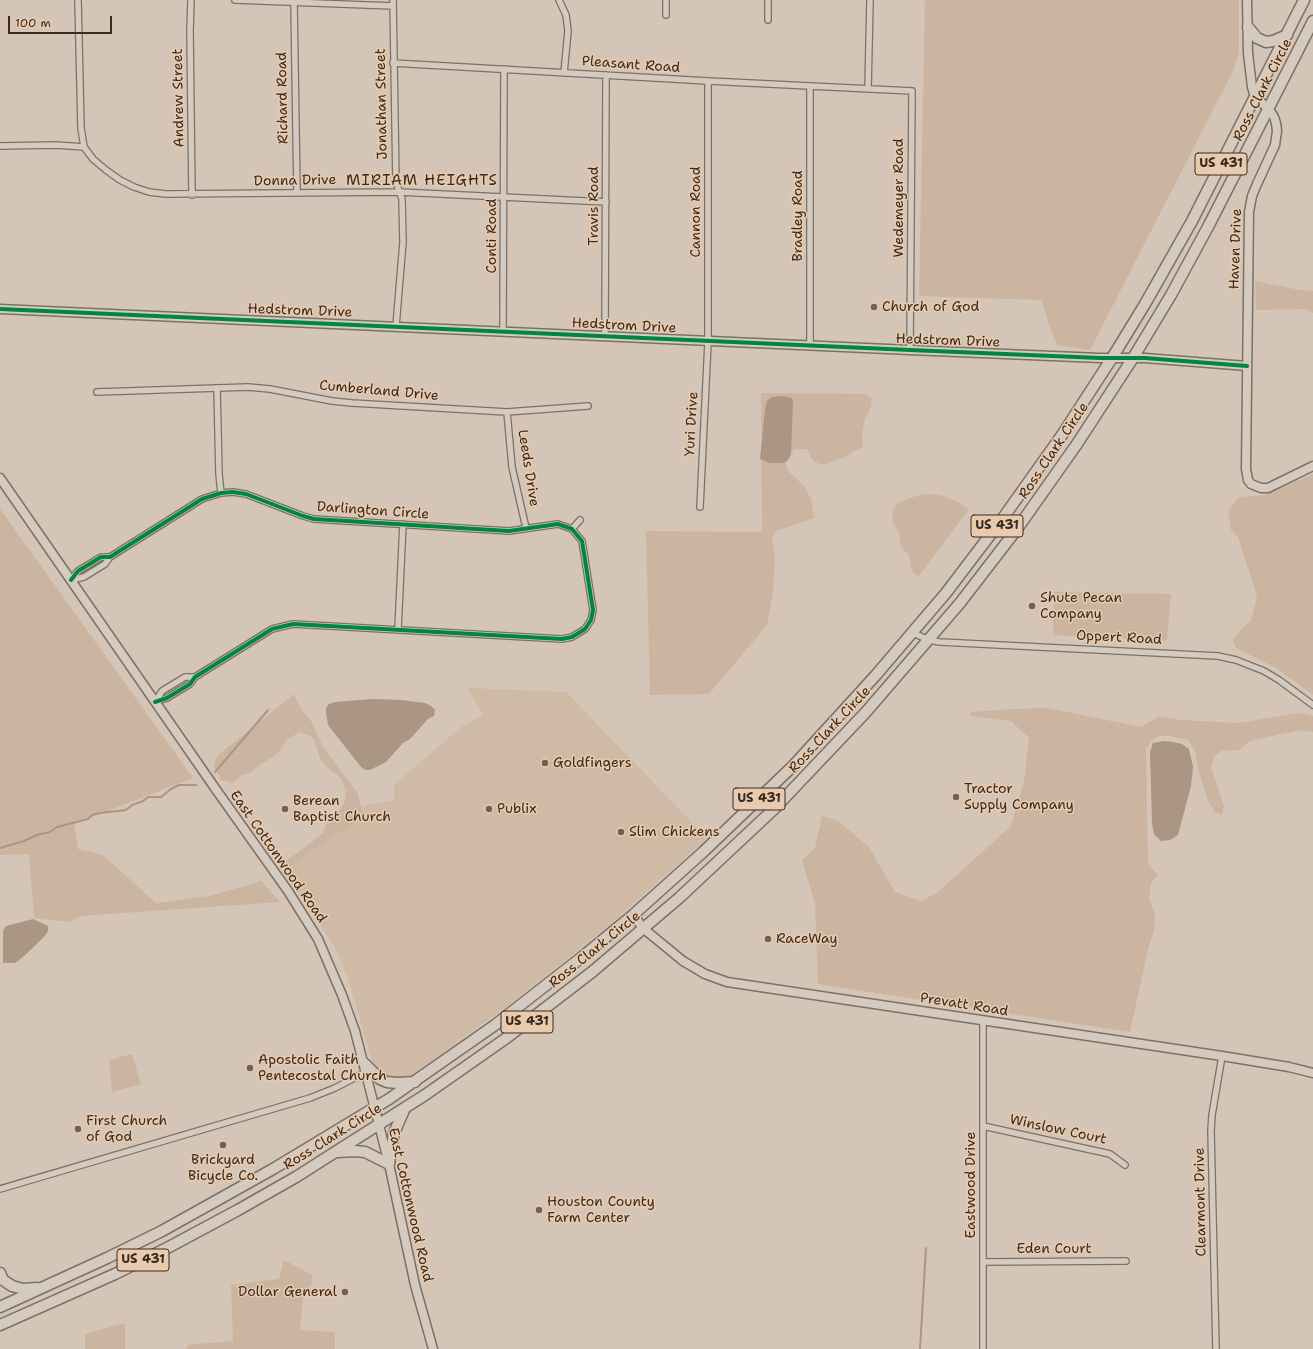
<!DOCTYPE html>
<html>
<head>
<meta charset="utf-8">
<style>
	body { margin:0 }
	#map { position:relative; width:1313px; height:1349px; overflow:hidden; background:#d4c5b6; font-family:"Shantell Sans",sans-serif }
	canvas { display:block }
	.scale { position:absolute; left:8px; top:16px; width:104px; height:18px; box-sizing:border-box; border:2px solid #3b2a1e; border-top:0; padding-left:5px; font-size:12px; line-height:14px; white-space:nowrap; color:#3b2a1e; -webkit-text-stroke:3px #e8cbaf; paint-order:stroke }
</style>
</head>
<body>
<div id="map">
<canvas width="1313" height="1349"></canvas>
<div class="scale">100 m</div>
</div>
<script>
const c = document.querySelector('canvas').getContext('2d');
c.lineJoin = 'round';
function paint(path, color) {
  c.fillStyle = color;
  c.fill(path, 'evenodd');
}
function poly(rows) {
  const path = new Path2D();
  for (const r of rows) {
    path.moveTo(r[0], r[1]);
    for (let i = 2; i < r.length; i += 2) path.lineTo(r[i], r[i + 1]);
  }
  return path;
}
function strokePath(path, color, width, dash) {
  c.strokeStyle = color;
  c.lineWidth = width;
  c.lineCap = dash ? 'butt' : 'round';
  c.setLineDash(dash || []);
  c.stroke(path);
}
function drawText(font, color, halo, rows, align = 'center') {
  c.font = font + ' "Shantell Sans",sans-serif';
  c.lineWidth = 3;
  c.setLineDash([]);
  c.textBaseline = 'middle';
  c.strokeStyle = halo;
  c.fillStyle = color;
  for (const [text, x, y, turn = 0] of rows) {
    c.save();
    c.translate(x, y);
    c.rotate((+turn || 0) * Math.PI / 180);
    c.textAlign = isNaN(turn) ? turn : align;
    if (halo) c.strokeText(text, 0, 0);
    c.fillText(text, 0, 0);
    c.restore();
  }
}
paint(poly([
	[468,688,566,692,707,838,607,927,506,1007,407,1078,389,1078,380,1075,374,1068,348,978,335,947,281,867,368,804,394,801,394,785,460,728,483,715]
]), '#cfbaa5');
paint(poly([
	[925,0,1239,0,1239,53,1232,73,1090,350,1057,345,1048,322,1042,300,919,296],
	[1255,281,1300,290,1313,291,1313,313,1306,309,1256,310],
	[761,393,865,394,872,399,871,407,865,419,862,434,863,446,845,457,824,465,814,462,807,449,794,449,785,463,789,472,804,486,811,499,814,518,776,531,772,537,775,558,773,593,767,625,709,694,650,695,646,531,762,532],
	[1313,474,1313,695,1278,669,1236,648,1233,639,1242,628,1251,621,1257,596,1238,537,1231,530,1228,511,1239,497,1264,495],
	[930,494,941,495,958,502,969,509,918,577,912,571,909,555,901,547,899,531,892,522,893,509,900,502,916,496],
	[0,509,193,778,74,824,78,849,103,855,156,903,210,896,261,881,280,902,81,916,68,922,34,918,29,854,0,855],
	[1054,592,1171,594,1167,640,1053,635],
	[294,694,301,709,311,721,323,747,357,792,363,813,360,819,288,867,286,861,312,842,323,833,328,820,342,807,345,801,346,791,341,778,330,770,320,759,315,741,309,735,299,732,286,741,277,754,257,767,250,773,242,775,232,783,221,780,214,766,217,756],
	[1047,708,1141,727,1159,716,1181,720,1239,723,1297,713,1313,716,1313,732,1300,730,1250,741,1239,750,1221,751,1214,757,1211,767,1224,806,1222,815,1215,812,1208,801,1199,772,1195,751,1188,740,1170,736,1159,736,1151,741,1146,749,1148,864,1158,875,1151,883,1149,899,1155,914,1154,931,1148,949,1130,1032,818,984,815,904,802,860,815,848,822,816,838,821,869,847,895,892,921,901,937,893,1011,826,1024,781,1029,738,1011,721,971,716,971,712,1014,709],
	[132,1054,141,1084,112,1092,109,1060],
	[284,1260,312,1275,312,1284,303,1298,300,1330,335,1332,335,1349,187,1349,187,1345,233,1341,231,1285,279,1279],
	[125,1323,125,1349,85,1349,85,1334]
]), '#cbb5a1');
paint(poly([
	[783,396,792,398,793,400,791,455,787,461,783,463,770,463,760,459,765,409,767,401,772,397],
	[372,699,401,700,425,703,431,706,435,710,434,716,428,719,410,739,403,743,386,762,370,770,365,770,361,767,328,725,326,713,326,708,329,704,336,702],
	[1163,741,1173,742,1182,744,1189,749,1193,767,1191,786,1178,835,1170,840,1161,841,1154,834,1152,824,1150,752,1153,743],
	[33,919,48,926,48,931,44,937,24,956,15,963,3,963,3,931,6,926]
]), '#ab9583');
strokePath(poly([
	[215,772,268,710],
	[0,848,24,841,37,835,50,832,57,827,88,819,92,815,100,813,126,810,132,805,143,801,148,797,161,797,171,789,179,785,196,785],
	[920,1349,926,1248]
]), '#ab9583', 2);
const street = poly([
	[78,0,81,128,84,147],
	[191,0,190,31,192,195],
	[235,0,393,6],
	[393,0,396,182,402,199,403,242,396,326],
	[559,0,566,15,568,31,564,73],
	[294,2,297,193],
	[666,15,666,0],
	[768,20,768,0],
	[393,63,708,81,912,91,910,350],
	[868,89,870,0],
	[0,146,56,145,84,147,93,159,106,170,120,180,134,187,149,192,166,194,399,192,606,202],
	[503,331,504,69],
	[605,336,606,75],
	[810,346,810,87],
	[217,388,219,474,221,493],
	[97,392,248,387,270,389,332,401,352,403,507,412,588,406],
	[507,412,512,467,526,528],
	[700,507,708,342,708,81],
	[572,529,580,520],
	[71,580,78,571,101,557,110,557,202,499,221,493,233,492,246,494,303,516,314,519,509,531,558,524,572,529,582,541,593,610,591,620,585,629,572,637,562,639,293,624,272,629,195,677,190,684,167,698,155,702],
	[71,580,84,577,105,564,110,557],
	[398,629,403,524],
	[913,633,929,640,940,642,1218,656,1236,660,1264,671,1279,680,1313,705],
	[155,702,162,691,185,677,195,677],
	[983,1126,1110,1154,1125,1165],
	[0,1189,310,1098,335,1088,366,1072],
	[983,1262,1126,1261],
	[983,1349,983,1021],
	[1216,1349,1211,1131,1212,1115,1222,1056]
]);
const secondary = poly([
	[1247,0,1248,53,1252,87,1255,97,1269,109,1274,117,1276,123,1277,131,1275,145,1257,184,1252,196,1249,212,1246,469,1248,480,1251,484,1261,488,1268,488,1313,466],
	[0,309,910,350,1100,358,1145,358,1247,366],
	[0,478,217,791,288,891,318,939,342,995,355,1031,389,1164,415,1285,433,1349],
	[633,915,644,929,683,961,705,974,727,982,1222,1056,1289,1067,1313,1073]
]);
const highway = poly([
	[1248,27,1257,38,1266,42,1273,41,1287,35],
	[365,1064,380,1079,387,1082,397,1083,415,1082],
	[338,1152,355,1151,365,1152,389,1164,394,1133,405,1108],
	[0,1273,3,1280,12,1286,23,1289,37,1288],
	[0,1307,107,1258,162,1231,273,1169,389,1099,495,1025,582,957,633,915,702,853,793,766,876,675,946,593,1003,518,1062,435,1112,358,1145,304,1192,221,1304,0],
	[0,1325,115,1274,169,1247,238,1210,296,1177,425,1095,505,1039,592,972,679,898,775,808,866,712,960,603,1017,529,1077,444,1133,358,1171,295,1209,225,1313,21]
]);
strokePath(street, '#7b7167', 8);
strokePath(secondary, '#7b7167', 11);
strokePath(highway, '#7b7167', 13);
strokePath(street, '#d5cac0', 5.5);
strokePath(secondary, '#d5cac0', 8);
strokePath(highway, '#d5cac0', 10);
strokePath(poly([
	[0,309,910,350,1100,358,1145,358,1247,366],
	[71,580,78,571,101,557,110,557,202,499,221,493,233,492,246,494,303,516,314,519,509,531,558,524,572,529,582,541,593,610,591,620,585,629,572,637,562,639,293,624,272,629,195,677,190,684,167,698,155,702]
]), '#00873e', 4);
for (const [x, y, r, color] of [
	[874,307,4,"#716053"],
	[1032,606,4,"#716053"],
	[545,763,4,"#716053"],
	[956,797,4,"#716053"],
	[285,809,4,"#716053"],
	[489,809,4,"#716053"],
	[621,832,4,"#716053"],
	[768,939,4,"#716053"],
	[250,1068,4,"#716053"],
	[78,1129,4,"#716053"],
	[223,1145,4,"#716053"],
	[539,1210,4,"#716053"],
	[345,1292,4,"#716053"]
]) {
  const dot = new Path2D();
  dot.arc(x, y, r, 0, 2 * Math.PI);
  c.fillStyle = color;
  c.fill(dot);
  strokePath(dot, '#e8cbaf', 1.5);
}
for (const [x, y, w] of [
	[1221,164,52],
	[997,526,52],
	[759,799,52],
	[527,1022,52],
	[143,1260,52]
]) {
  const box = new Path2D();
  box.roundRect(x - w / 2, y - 11, w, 22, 3);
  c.fillStyle = '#e8cbaf';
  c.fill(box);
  strokePath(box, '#3b2a1e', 1);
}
drawText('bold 13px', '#3b2a1e', null, [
	["US 431",1221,164],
	["US 431",997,526],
	["US 431",759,799],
	["US 431",527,1022],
	["US 431",143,1260]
]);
drawText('14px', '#3b2a1e', '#e8cbaf', [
	["Pleasant Road",631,65,4],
	["Ross Clark Circle",1263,90,-63],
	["Andrew Street",179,98,-91],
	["Richard Road",283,98,-91],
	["Jonathan Street",382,104,-91],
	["Donna Drive",295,181,-1],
	["Wedemeyer Road",899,198,-90],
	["Travis Road",594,206,-90],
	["Cannon Road",696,212,-90],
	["Bradley Road",798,216,-90],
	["Conti Road",492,236,-90],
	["Haven Drive",1236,249,-88],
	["Hedstrom Drive",300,311,2],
	["Hedstrom Drive",624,326,3],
	["Hedstrom Drive",948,341,2],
	["Cumberland Drive",379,391,5],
	["Yuri Drive",692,424,-87],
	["Ross Clark Circle",1054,451,-56],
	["Leeds Drive",528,468,81],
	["Darlington Circle",373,511,4],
	["Oppert Road",1119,638,3],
	["Ross Clark Circle",830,730,-47],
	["East Cottonwood Road",278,857,55],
	["Ross Clark Circle",595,950,-39],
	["Prevatt Road",964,1005,9],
	["Winslow Court",1058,1130,12],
	["Ross Clark Circle",333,1137,-32],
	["Eastwood Drive",971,1185,-90],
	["Clearmont Drive",1201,1202,-91],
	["East Cottonwood Road",410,1205,77],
	["Eden Court",1054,1249]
]);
drawText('14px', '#3b2a1e', '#e8cbaf', [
	["Church of God",882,307],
	["Shute Pecan",1040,598],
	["Company",1040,614],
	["Goldfingers",553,763],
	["Tractor",964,789],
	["Supply Company",964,805],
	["Berean",293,801],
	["Baptist Church",293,817],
	["Publix",497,809],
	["Slim Chickens",629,832],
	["RaceWay",776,939],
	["Apostolic Faith",258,1060],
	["Pentecostal Church",258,1076],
	["First Church",86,1121],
	["of God",86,1137],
	["Brickyard",223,1160,"center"],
	["Bicycle Co.",223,1176,"center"],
	["Houston County",547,1202],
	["Farm Center",547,1218],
	["Dollar General",337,1292,"right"]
], 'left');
c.letterSpacing = '1px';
drawText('15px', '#3b2a1e', '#e8cbaf', [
	["MIRIAM HEIGHTS",422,181]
]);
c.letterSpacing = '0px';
</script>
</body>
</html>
